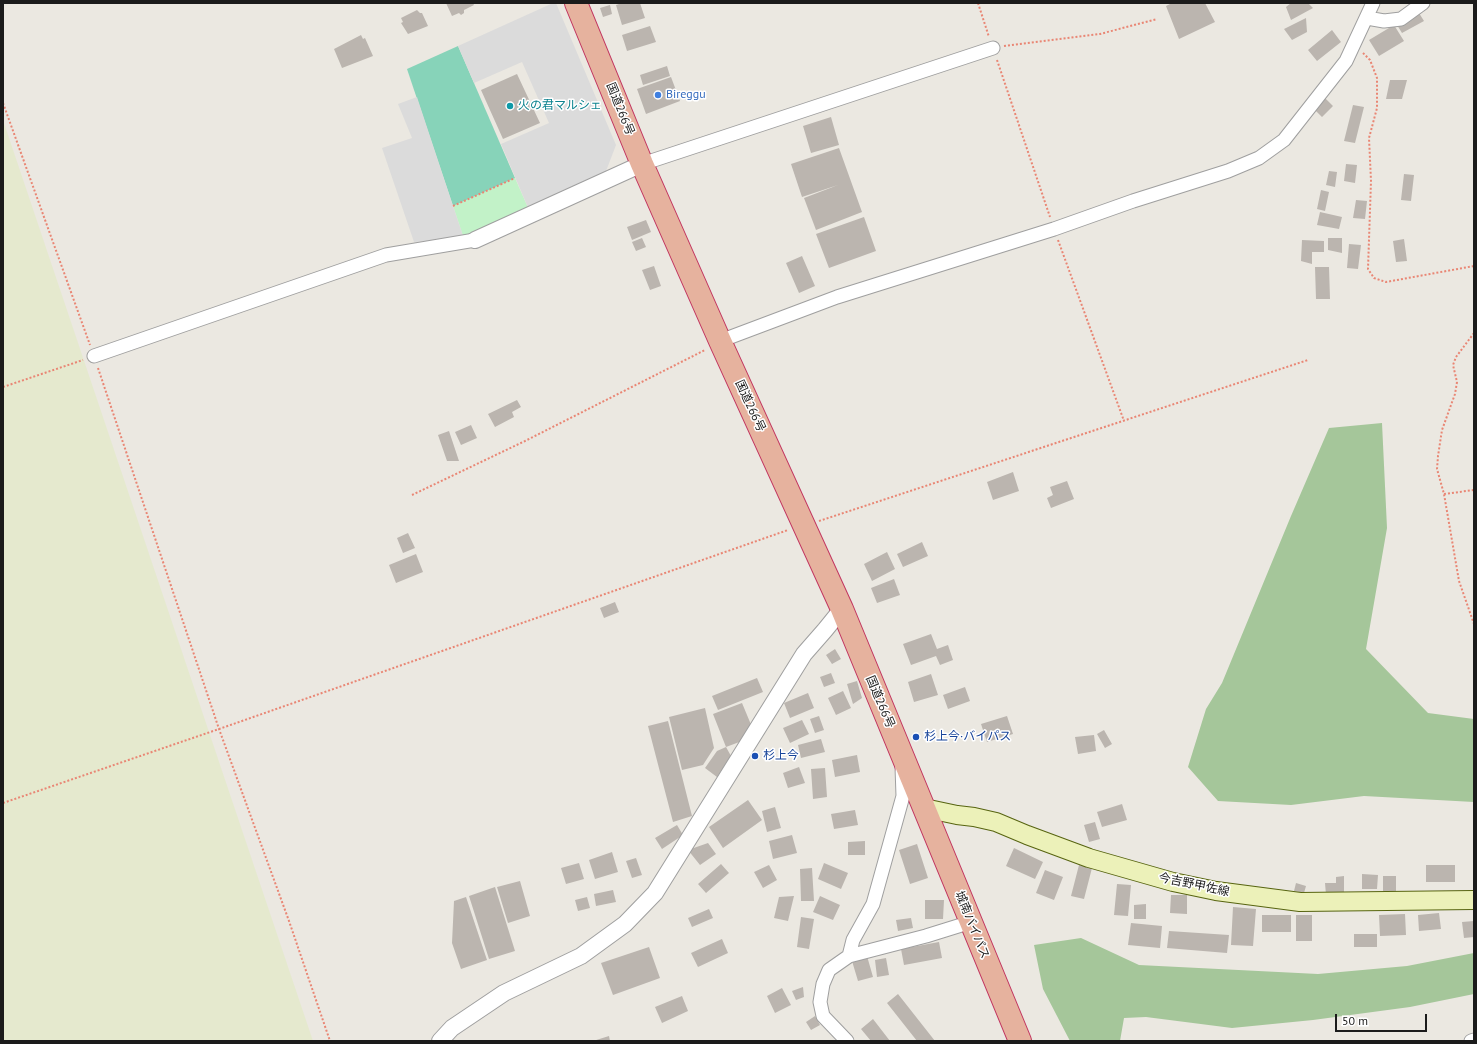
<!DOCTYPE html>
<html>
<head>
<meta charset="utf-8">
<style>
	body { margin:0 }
	#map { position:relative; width:1477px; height:1044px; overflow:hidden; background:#ebe8e1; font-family:"PT Sans",sans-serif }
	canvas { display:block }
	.frame { position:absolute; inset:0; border:4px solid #1b1b1b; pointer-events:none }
	.scale { position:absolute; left:1335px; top:1014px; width:92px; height:18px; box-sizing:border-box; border:2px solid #1b1b1b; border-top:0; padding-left:5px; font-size:12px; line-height:14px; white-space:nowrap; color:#1b1b1b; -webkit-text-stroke:3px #fff; paint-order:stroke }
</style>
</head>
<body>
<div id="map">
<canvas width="1477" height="1044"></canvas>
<div class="frame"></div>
<div class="scale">50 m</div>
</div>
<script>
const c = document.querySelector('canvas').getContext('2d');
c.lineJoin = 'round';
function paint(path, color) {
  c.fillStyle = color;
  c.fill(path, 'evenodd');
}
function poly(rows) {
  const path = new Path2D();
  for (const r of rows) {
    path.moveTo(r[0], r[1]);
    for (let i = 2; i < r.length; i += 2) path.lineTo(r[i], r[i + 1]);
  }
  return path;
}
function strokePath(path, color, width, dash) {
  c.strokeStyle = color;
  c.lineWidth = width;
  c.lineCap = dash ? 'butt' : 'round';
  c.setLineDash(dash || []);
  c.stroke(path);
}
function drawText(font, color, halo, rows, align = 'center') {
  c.font = font + ' "PT Sans","Noto Sans JP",sans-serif';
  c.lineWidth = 3;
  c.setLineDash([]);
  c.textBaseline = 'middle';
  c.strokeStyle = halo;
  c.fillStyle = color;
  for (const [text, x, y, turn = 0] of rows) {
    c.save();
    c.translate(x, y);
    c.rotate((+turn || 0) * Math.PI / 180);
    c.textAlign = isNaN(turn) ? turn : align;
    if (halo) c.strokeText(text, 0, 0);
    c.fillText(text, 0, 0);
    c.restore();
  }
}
paint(poly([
	[3,120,313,1041,3,1041]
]), '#e5e9ce');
paint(poly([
	[1382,423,1387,528,1366,649,1428,713,1474,719,1474,802,1364,796,1291,805,1218,801,1188,767,1206,709,1222,683,1291,516,1329,428],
	[1081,938,1139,965,1318,974,1407,966,1474,953,1474,994,1410,1007,1313,1020,1232,1028,1146,1017,1124,1018,1120,1041,1070,1041,1043,989,1034,945]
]), '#a5c69a');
paint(poly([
	[515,178,529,210,464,239,453,206]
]), '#c2f2c8');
paint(poly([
	[458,46,515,178,453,206,407,69]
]), '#87d3b9');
paint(poly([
	[553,3,556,3,616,145,603,179,529,210,501,144,549,123,522,62,474,83,458,46],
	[417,97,464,239,414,242,382,148,412,138,398,104]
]), '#dbdbdb');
paint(poly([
	[446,3,473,3,474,5,464,10,464,13,461,15,459,13,452,16],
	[622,3,640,3,645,18,622,25,616,5],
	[1172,3,1205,3,1215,22,1179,39,1166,6],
	[1291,3,1308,3,1313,8,1291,20,1286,7],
	[610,5,612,14,603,17,600,8],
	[417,10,420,13,422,13,428,26,408,34,401,23,403,22,401,18],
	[1419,13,1424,21,1402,33,1397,25],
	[1306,18,1307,32,1292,40,1284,29],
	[1394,25,1404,41,1379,56,1369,40],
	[650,26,656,42,627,51,622,35],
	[1332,30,1341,42,1317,61,1308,50],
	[361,35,363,39,365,38,373,56,342,68,334,49],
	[667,66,670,76,643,85,640,75],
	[517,74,540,123,503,139,481,90],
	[671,77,680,101,646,114,637,89],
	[1390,80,1407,80,1402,99,1386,99],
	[1322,95,1333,106,1322,117,1311,106],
	[1353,105,1364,107,1355,143,1344,141],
	[831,117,839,145,811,153,803,126],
	[839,148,862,212,816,230,804,198,838,185,802,197,791,164],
	[1346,164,1357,165,1355,183,1344,181],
	[1329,171,1337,172,1335,187,1326,185],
	[1404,174,1414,175,1411,201,1401,200],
	[1321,190,1329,192,1325,211,1317,209],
	[1356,200,1367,201,1365,219,1353,218],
	[1320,212,1342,217,1339,229,1317,225],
	[864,217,876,251,829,268,816,234],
	[646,220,651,232,632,240,627,227],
	[642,238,646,247,636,251,632,242],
	[1328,238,1342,238,1342,253,1328,250],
	[1404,239,1407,261,1396,262,1393,241],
	[1302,240,1324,241,1324,252,1312,252,1312,264,1301,261],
	[1349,244,1361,245,1358,269,1347,268],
	[802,256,815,286,799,293,786,263],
	[654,266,661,286,650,290,642,270],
	[1315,267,1329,267,1330,299,1316,299],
	[517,400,521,407,512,412,514,417,495,427,488,414],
	[471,425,477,438,461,445,455,432],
	[449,431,459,461,447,461,438,435],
	[1013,472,1019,491,993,500,987,482],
	[1067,481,1074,499,1051,508,1047,498,1053,495,1050,487],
	[408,533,415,548,403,553,397,538],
	[922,542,928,556,903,567,897,554],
	[887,552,895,569,872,581,864,564],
	[416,554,423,572,396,583,389,565],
	[894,579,900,595,877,603,871,588],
	[615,602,619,612,604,618,600,608],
	[931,634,937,649,948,645,953,660,940,665,936,656,911,665,903,644],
	[835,649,841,659,832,664,826,655],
	[831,673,835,683,824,687,820,677],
	[931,674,938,695,914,702,908,682],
	[757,678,763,692,718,710,712,696],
	[857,681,862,698,853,704,847,684],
	[965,687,970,701,948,709,943,695],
	[843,691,851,708,836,715,828,698],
	[808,693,814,708,790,718,784,703],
	[742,703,752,727,742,741,726,747,713,714],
	[705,708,714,748,703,765,682,770,669,717],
	[819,716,824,730,815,733,810,719],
	[1007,716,1013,734,987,742,981,724],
	[802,720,809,734,790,743,783,728],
	[668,721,692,816,673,822,648,726],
	[1104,730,1112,744,1105,748,1097,734],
	[1094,735,1096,751,1078,754,1075,737],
	[821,739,825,752,801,758,798,745],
	[726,747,731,756,717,777,705,768,717,751],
	[857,755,860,772,835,777,832,760],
	[799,767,805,783,788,788,783,773],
	[825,768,827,797,813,799,811,769],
	[748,800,762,820,723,848,709,827],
	[1122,804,1127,820,1102,827,1097,812],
	[775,807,781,828,767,832,762,811],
	[855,810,858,825,834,829,831,814],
	[1095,822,1100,839,1089,842,1084,825],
	[677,825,683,835,662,849,655,838],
	[792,835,797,853,773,859,769,841],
	[865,841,865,855,848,855,848,842],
	[708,843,716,854,700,865,688,850],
	[917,844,928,878,910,884,899,850],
	[1014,848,1043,862,1035,879,1006,866],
	[612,852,618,872,595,879,589,860],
	[636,858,642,875,632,878,626,861],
	[579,863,584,879,566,884,561,868],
	[824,863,848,873,841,889,818,879],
	[721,864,729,873,706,893,698,884],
	[769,865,777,880,763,888,754,872],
	[1079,865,1092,868,1084,899,1071,896],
	[1426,865,1455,865,1455,882,1426,882],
	[812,868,814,901,801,901,800,869],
	[1045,870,1063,877,1054,900,1036,893],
	[1362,874,1378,875,1377,889,1362,889],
	[1344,876,1344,894,1326,895,1325,883,1336,883,1336,877],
	[1383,876,1396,876,1396,891,1383,891],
	[520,881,530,916,508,923,497,887],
	[1296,883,1306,886,1304,893,1294,891],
	[1117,884,1131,885,1128,916,1114,915],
	[495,887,515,951,489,959,469,896],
	[613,890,616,902,596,906,594,894],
	[1171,895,1187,895,1187,914,1170,913],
	[794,896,788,921,774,918,779,897],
	[820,896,840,905,833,920,813,912],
	[466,897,487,960,461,969,452,943,454,901],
	[587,897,590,908,578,911,575,900],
	[925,900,944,900,943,919,925,919],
	[1146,904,1146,919,1134,919,1134,905],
	[1233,907,1256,909,1253,946,1231,945],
	[709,909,713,918,692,927,688,918],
	[1439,913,1441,929,1419,931,1418,915],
	[1405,914,1406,935,1380,936,1379,915],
	[1262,915,1291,915,1291,932,1262,932],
	[1296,915,1312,915,1312,941,1296,941],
	[801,917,814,919,809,949,797,947],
	[911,918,913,928,898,931,896,920],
	[1474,921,1474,937,1464,938,1462,922],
	[1131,923,1162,926,1160,948,1128,945],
	[1169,931,1229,935,1227,953,1167,948],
	[1354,934,1377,934,1377,947,1354,947],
	[722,939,728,953,698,967,691,953],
	[939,942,942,958,904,965,901,949],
	[649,947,660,978,613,995,601,963],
	[867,956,873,977,858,981,852,961],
	[886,958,889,975,877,977,875,960],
	[803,987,804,997,796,1000,792,991],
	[782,988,791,1005,775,1013,767,996],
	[898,994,935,1041,917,1041,887,1003],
	[682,996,688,1011,662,1023,655,1007],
	[815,1016,820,1025,811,1030,806,1022],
	[873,1019,890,1041,871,1041,861,1029],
	[609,1036,610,1041,593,1041]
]), '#bbb5af');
const minor = poly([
	[1367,18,1384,21,1401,19,1423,3],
	[642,164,993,48],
	[720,341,837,297,1054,229,1133,201,1228,171,1259,158,1284,140,1346,61,1373,3],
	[94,356,386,255,475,240],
	[849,956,853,940,873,904,903,796,902,767],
	[847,1041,823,1016,820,1002,823,984,829,970,849,956,926,936,971,922],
	[1471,1041,1474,1040]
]);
const tertiary = poly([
	[475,240,642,164],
	[440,1041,452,1028,504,993,581,956,625,924,655,893,804,654,825,630,842,609]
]);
const secondary = poly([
	[924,808,957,815,974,817,996,822,1027,835,1089,858,1173,882,1216,891,1300,902,1474,900]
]);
const trunk = poly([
	[576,3,642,164,720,341,842,609,1020,1041]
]);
strokePath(minor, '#9f9f9f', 15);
strokePath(tertiary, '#9f9f9f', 18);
strokePath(secondary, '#576410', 20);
strokePath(trunk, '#c23660', 24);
strokePath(poly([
	[978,3,989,37],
	[1004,46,1100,34,1157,19],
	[1363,53,1370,60,1377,78,1377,108,1369,138,1371,181,1368,269,1374,278,1386,282,1474,266],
	[997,60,1050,217],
	[3,103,90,345],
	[453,206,515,178],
	[1058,240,1124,421],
	[1474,333,1456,357,1453,365,1457,382,1455,394,1442,430,1438,456,1437,469,1444,494,1459,581,1474,624],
	[98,368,219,729,289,921,330,1041],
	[3,387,83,360],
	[1444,494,1474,490],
	[412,495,525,441,705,350],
	[819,521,1308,360],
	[3,803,219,729,788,530]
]), '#e98674', 2, [2, 2]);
strokePath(minor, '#fff', 13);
strokePath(tertiary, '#fff', 16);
strokePath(secondary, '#ecf1b9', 18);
strokePath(trunk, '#e6b29e', 22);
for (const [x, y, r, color] of [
	[658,95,4,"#3f7fe0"],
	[510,106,4,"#0f9aa8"],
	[916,737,4,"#1a4fb4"],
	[755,756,4,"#1a4fb4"]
]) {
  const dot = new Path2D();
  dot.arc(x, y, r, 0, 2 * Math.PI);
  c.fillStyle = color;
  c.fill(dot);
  strokePath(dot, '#fff', 1.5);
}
drawText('12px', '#366cbe', '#fff', [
	["Bireggu",666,95]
], 'left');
drawText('12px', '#0d838f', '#fff', [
	["火の君マルシェ",518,106]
], 'left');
drawText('12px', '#1b1b1b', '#fff', [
	["国道266号",620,109,68],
	["国道266号",750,406,65],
	["国道266号",880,702,67],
	["今吉野甲佐線",1194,885,12],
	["城南バイパス",972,925,68]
]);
drawText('12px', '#164399', '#fff', [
	["杉上今·バイパス",924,737],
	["杉上今",763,756]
], 'left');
</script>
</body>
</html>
